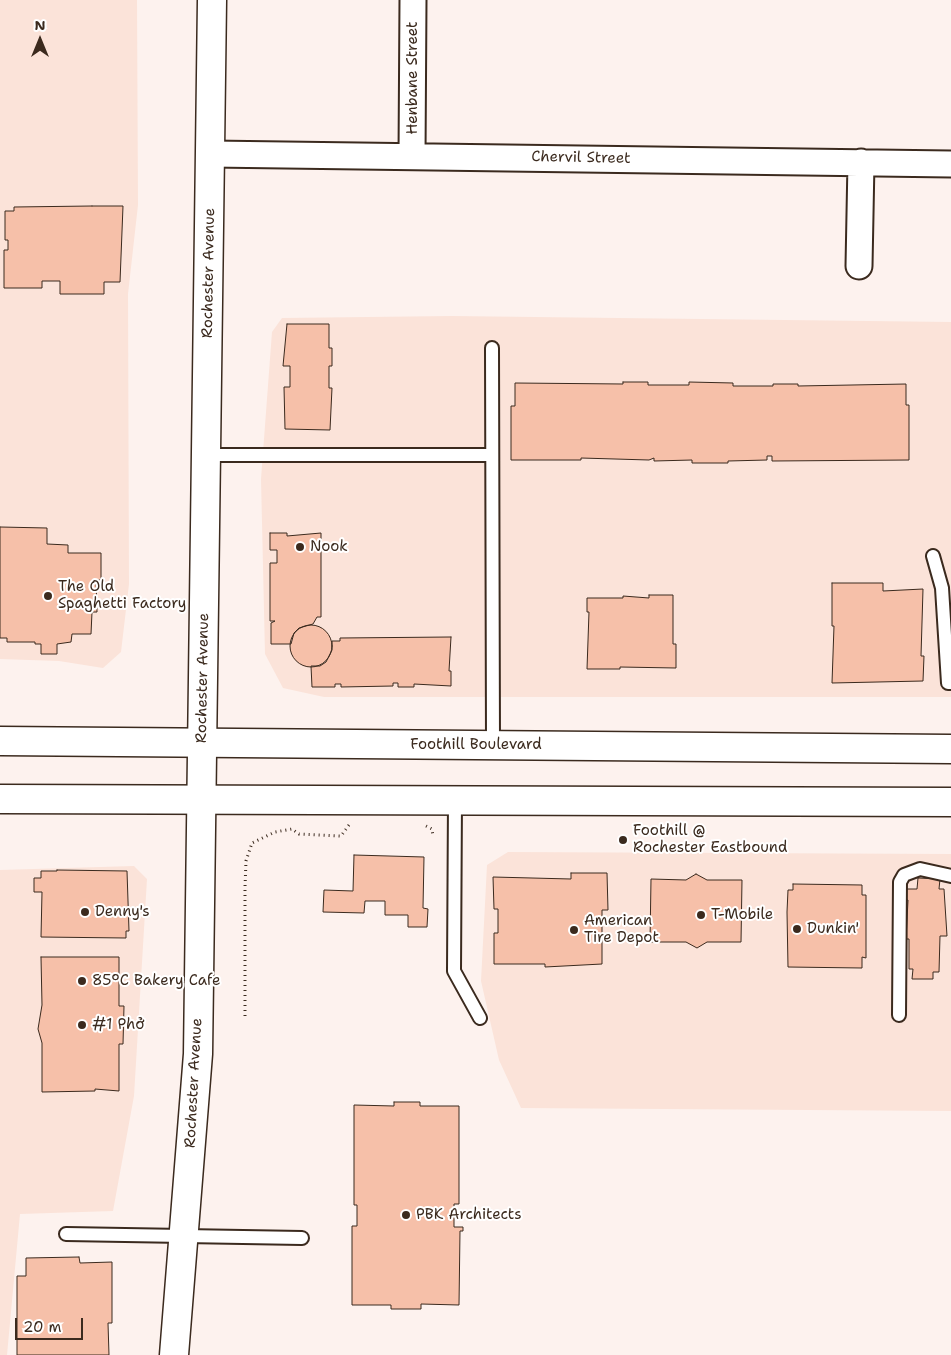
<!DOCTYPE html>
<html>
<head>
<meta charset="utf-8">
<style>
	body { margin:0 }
	#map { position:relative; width:951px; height:1355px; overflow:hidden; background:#fdf2ee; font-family:"Shantell Sans",sans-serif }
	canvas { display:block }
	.north { position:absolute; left:15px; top:15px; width:50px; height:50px; -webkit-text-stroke:4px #fff; paint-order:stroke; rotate:0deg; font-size:14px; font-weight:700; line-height:20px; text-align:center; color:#3b2a1e }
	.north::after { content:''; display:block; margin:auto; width:18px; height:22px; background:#3b2a1e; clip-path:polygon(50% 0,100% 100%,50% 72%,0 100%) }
	.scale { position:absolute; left:15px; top:1318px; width:68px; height:22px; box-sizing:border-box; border:2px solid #3b2a1e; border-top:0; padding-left:6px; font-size:15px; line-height:18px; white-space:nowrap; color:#3b2a1e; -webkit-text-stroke:4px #fff; paint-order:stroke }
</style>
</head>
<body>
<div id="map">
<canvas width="951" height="1355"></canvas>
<div class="north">N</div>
<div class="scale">20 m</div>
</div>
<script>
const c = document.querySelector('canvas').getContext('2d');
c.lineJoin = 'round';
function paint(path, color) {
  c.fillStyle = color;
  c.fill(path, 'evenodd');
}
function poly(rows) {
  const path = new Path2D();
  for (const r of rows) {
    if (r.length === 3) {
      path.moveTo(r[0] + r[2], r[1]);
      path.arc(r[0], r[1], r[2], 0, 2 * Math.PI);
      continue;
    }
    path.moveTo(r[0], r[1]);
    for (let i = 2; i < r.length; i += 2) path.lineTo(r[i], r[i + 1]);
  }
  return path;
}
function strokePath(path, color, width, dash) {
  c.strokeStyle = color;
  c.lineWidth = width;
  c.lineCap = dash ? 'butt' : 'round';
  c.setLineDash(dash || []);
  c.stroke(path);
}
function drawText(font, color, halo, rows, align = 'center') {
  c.font = font + ' "Shantell Sans",sans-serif';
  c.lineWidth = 4;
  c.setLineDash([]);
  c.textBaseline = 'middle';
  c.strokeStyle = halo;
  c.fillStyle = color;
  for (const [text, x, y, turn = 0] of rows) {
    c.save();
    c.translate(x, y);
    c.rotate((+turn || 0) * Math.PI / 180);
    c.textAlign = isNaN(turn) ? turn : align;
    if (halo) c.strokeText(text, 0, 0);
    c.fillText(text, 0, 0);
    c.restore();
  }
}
paint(poly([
	[0,0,137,0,138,205,128,294,129,584,121,652,103,668,59,661,0,659],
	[452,316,951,322,951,697,324,697,283,688,265,654,261,479,272,332,282,318],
	[508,852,951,854,951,1111,521,1108,499,1060,481,981,487,865],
	[134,866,147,879,134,1096,113,1211,20,1214,7,1355,0,1355,0,870]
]), '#fbe3d9');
const building = poly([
	[92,206,123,206,120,282,104,282,104,294,60,294,60,281,42,281,42,288,4,288,4,250,8,250,8,240,5,240,5,211,14,211,14,207,92,206],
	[287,324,329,324,329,348,332,348,332,366,329,366,329,388,332,388,330,430,285,429,284,387,290,387,290,366,283,366,287,324],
	[623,382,648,382,648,385,689,385,689,382,733,383,733,386,773,386,773,384,798,384,798,386,906,384,906,405,909,405,909,460,772,461,772,456,767,456,767,460,728,461,728,463,692,463,692,460,654,461,654,458,649,460,581,458,581,460,511,460,511,406,515,406,515,383,623,384,623,382],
	[0,527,47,528,47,544,68,545,68,553,101,553,101,580,96,580,97,612,92,612,91,634,72,634,71,642,57,644,57,654,41,654,41,644,35,644,35,642,7,642,7,638,0,638,0,527],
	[270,533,287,533,287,536,321,533,321,617,317,617,313,624,299,628,294,633,291,644,271,644,271,623,275,621,270,621,270,563,277,563,277,550,270,550,270,533],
	[832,583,883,583,883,591,923,589,921,656,924,656,923,681,832,683,834,626,832,626,832,583],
	[649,595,673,595,673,644,676,644,676,668,620,667,620,669,587,669,589,612,587,612,587,598,623,598,623,596,649,598,649,595],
	[311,646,21],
	[451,637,449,671,451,671,451,686,414,684,414,687,398,687,398,683,393,683,393,686,341,687,341,684,335,684,335,687,312,687,311,666,320,666,326,662,332,650,332,641,340,641,340,638,451,637],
	[354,855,424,857,423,908,428,909,427,927,408,927,408,915,385,915,385,901,365,901,364,913,323,912,324,890,353,891,354,855],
	[57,870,127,871,129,931,126,931,126,938,41,937,42,892,34,892,34,878,41,878,41,871,57,871,57,870],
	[571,873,607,873,608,910,602,910,602,964,545,967,545,964,494,964,494,933,498,933,498,909,494,909,493,877,571,879,571,873],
	[696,874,707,880,742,880,741,942,707,942,697,948,686,942,650,942,651,879,686,880,696,874],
	[918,878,940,879,939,889,944,889,947,936,940,936,939,972,933,972,933,979,912,979,913,969,909,969,909,939,906,939,908,900,906,900,906,889,917,889,918,878],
	[793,884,862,885,862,895,866,895,866,958,862,957,862,968,788,967,787,912,788,890,793,890,793,884],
	[41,957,119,957,119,1006,124,1006,123,1044,119,1044,119,1091,95,1089,95,1091,42,1092,42,1043,38,1029,42,1005,41,957],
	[394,1102,420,1102,420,1106,459,1106,459,1204,454,1204,454,1227,463,1227,463,1231,460,1231,459,1305,421,1304,421,1309,391,1309,391,1305,352,1305,352,1226,357,1226,357,1205,354,1205,354,1105,394,1106,394,1102],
	[79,1257,80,1263,112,1262,112,1323,108,1323,109,1355,17,1355,17,1276,26,1276,26,1258,79,1257]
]);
paint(building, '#f6c0a9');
strokePath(building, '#3b2a1e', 1);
const lane = poly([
	[492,348,493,745],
	[206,455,492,455],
	[933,556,942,588,948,683,951,683],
	[455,800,454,971,480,1018],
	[899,1015,900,882,904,875,920,869,951,876],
	[66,1234,302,1238]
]);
const street = poly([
	[211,154,951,164],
	[412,156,413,0],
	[859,266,861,162]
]);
const secondary = poly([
	[174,1355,198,1054,212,0]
]);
const primary = poly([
	[0,741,951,749],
	[0,799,951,802]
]);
strokePath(lane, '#3b2a1e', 16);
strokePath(street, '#3b2a1e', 29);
strokePath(secondary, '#3b2a1e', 31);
strokePath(primary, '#3b2a1e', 31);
strokePath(poly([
	[426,826,432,829,433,837],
	[245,1016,245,887,246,861,252,843,275,832,292,829,299,834,341,836,349,825]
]), '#3b2a1e', 3, [1, 4]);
strokePath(lane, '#fff', 12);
strokePath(street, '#fff', 25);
strokePath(secondary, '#fff', 28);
strokePath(primary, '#fff', 28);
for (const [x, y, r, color] of [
	[300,547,5,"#3b2a1e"],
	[48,596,5,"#3b2a1e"],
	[623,840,5,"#3b2a1e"],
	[85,912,5,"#3b2a1e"],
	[701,915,5,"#3b2a1e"],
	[797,929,5,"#3b2a1e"],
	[574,930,5,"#3b2a1e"],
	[82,981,5,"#3b2a1e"],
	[82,1025,5,"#3b2a1e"],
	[406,1215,5,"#3b2a1e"]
]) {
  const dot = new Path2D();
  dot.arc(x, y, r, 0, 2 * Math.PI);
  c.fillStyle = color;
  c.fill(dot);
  strokePath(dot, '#fff', 2);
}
drawText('15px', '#3b2a1e', '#fff', [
	["Henbane Street",413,78,-90],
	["Chervil Street",581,158,1],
	["Rochester Avenue",209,273,-89],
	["Rochester Avenue",203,678,-89],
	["Foothill Boulevard",476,745],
	["Rochester Avenue",194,1083,-87]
]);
drawText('15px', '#3b2a1e', '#fff', [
	["Nook",310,547],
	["The Old",58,587],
	["Spaghetti Factory",58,604],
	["Foothill @",633,831],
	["Rochester Eastbound",633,848],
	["Denny's",95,912],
	["T-Mobile",711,915],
	["American",584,921],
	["Tire Depot",584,938],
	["Dunkin'",807,929],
	["85°C Bakery Cafe",92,981],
	["#1 Phở",92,1025],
	["PBK Architects",416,1215]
], 'left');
</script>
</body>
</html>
